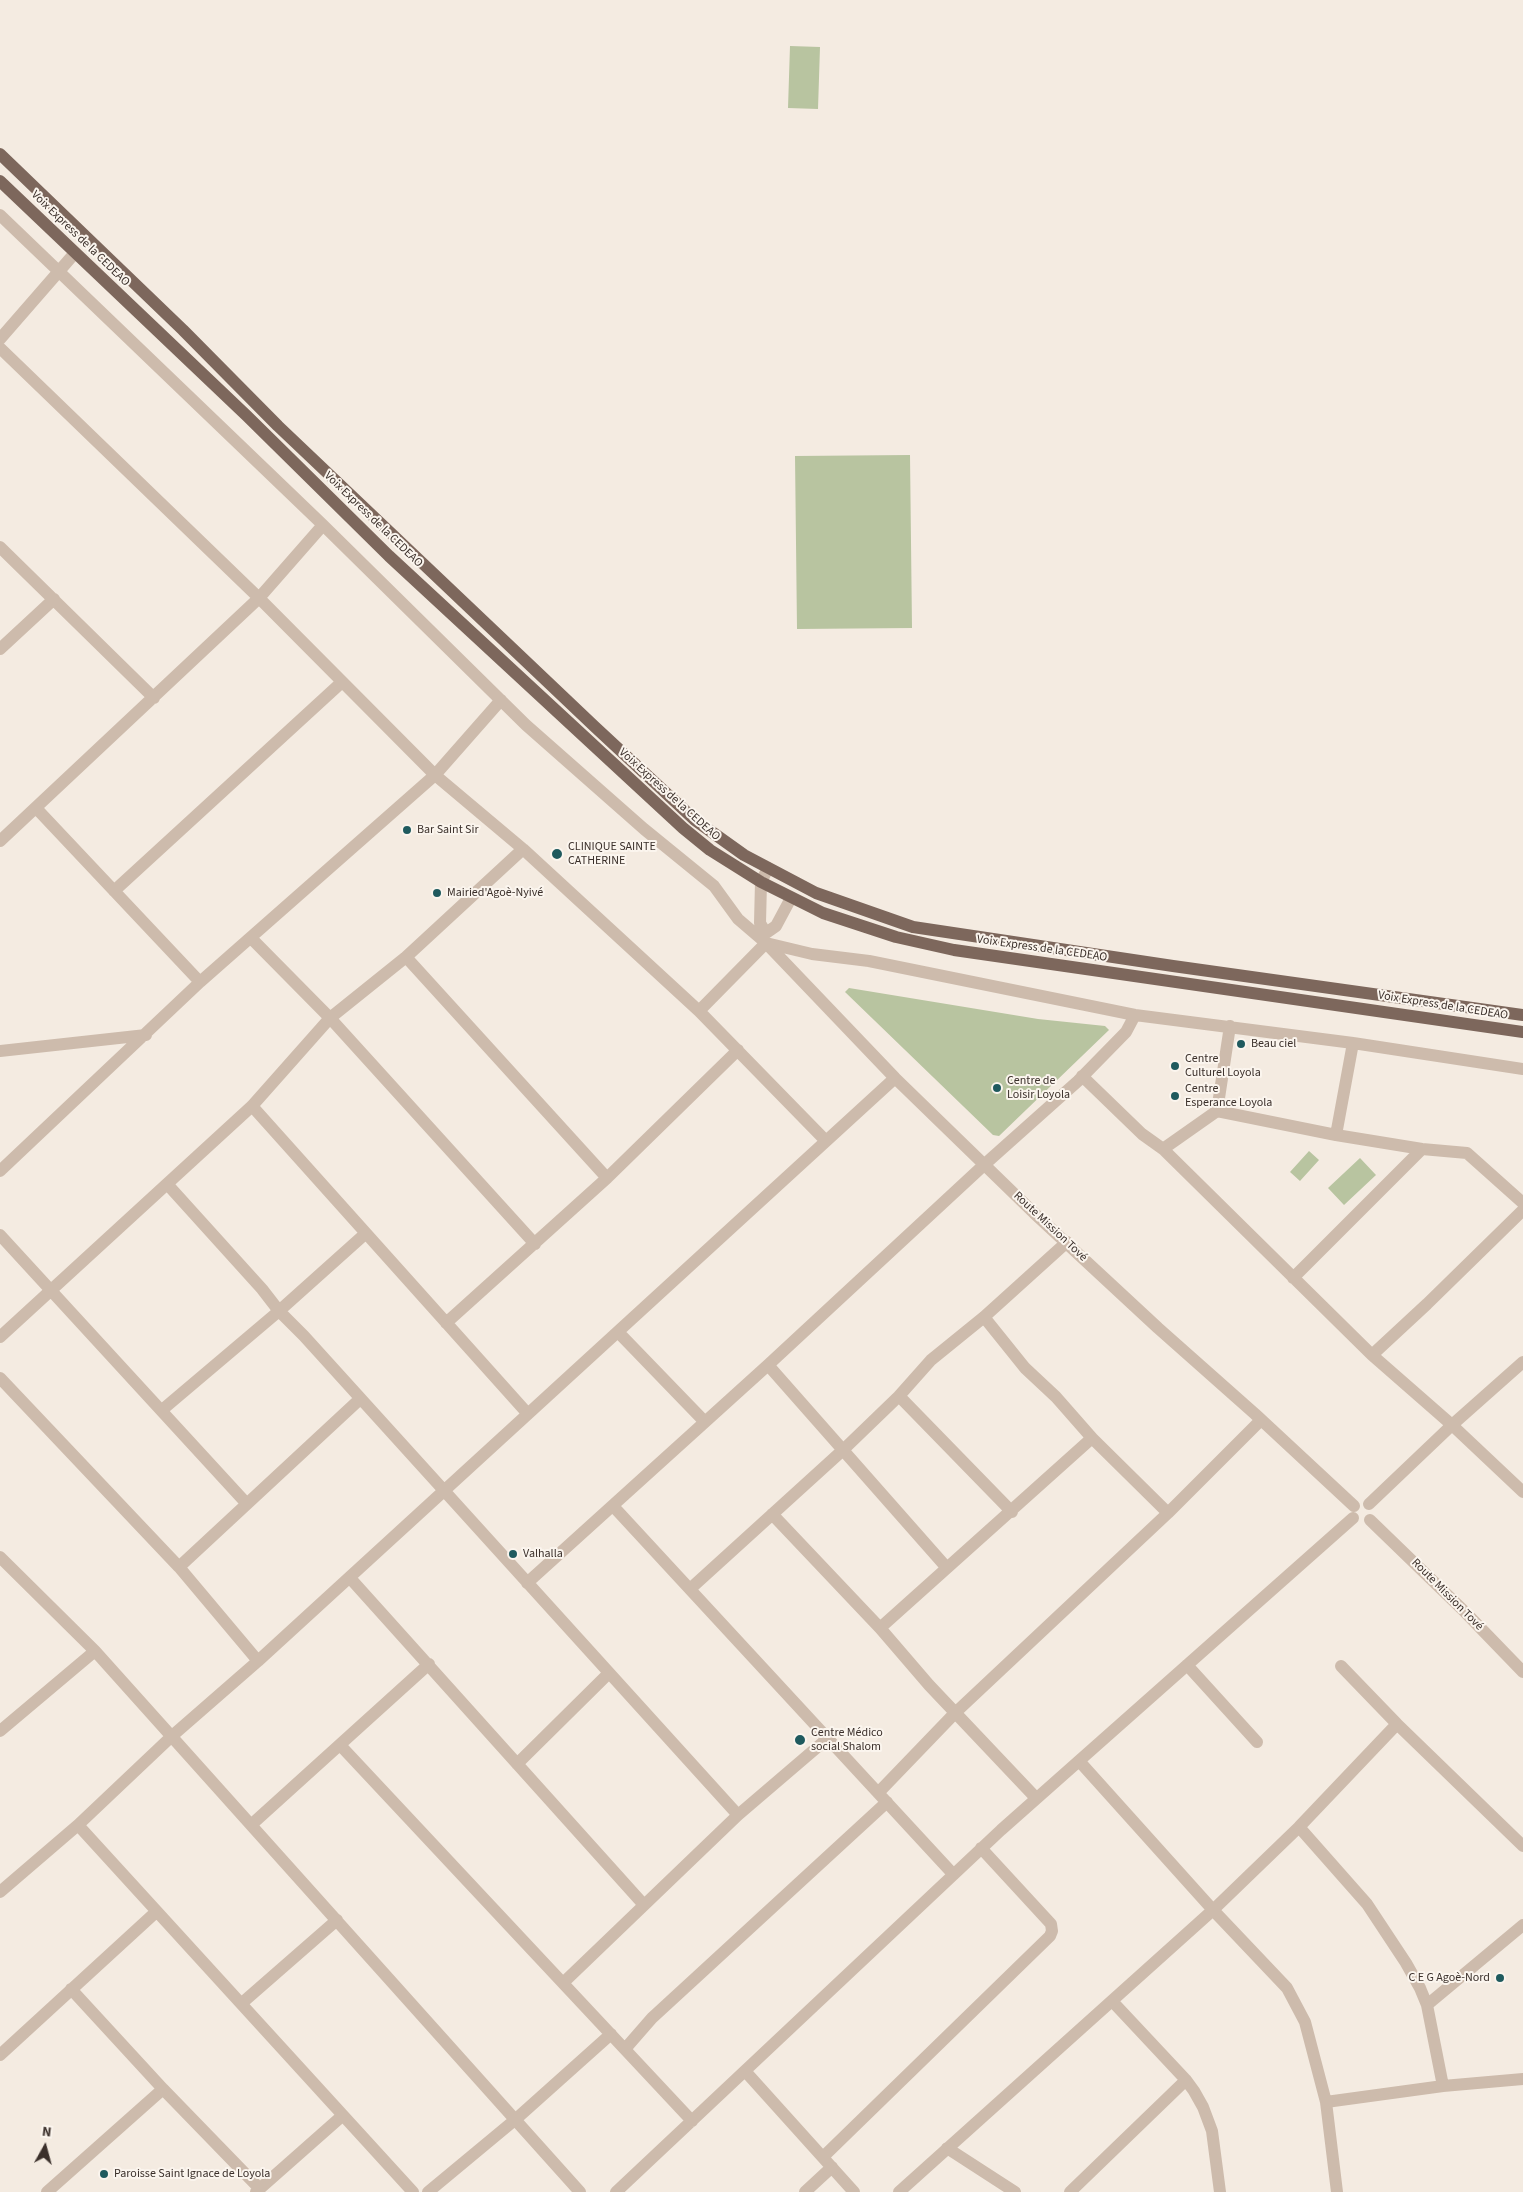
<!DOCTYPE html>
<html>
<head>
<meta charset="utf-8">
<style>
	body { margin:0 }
	#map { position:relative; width:1523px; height:2192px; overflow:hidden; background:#f4ebe1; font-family:"Source Sans 3",sans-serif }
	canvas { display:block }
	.north { position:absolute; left:20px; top:2122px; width:50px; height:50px; -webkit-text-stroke:4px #fbf5ee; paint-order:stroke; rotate:7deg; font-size:14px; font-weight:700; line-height:20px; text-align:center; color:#3b302b }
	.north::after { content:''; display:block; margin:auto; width:18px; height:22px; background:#3b302b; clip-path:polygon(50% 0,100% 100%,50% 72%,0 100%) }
</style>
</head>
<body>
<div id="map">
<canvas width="1523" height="2192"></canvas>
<div class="north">N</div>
</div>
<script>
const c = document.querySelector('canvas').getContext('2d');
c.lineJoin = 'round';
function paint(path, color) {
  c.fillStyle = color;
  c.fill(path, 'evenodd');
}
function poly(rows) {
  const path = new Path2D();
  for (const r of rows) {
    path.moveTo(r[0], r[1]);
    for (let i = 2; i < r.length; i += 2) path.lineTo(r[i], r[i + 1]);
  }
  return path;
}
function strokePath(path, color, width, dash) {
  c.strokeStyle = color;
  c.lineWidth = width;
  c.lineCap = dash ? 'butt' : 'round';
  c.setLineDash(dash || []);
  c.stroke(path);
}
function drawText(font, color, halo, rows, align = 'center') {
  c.font = font + ' "Source Sans 3",sans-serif';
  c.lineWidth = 4;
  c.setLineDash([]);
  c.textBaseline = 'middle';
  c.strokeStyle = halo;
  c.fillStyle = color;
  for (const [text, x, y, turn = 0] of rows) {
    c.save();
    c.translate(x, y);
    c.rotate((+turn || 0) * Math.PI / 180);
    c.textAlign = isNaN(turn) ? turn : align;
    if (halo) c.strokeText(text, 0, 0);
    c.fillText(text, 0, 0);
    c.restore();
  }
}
paint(poly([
	[790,46,820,47,818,109,788,108],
	[910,455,912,628,797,629,795,456],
	[849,988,1038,1019,1105,1026,1109,1030,999,1136,993,1135,845,992],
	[1309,1151,1319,1160,1300,1181,1290,1172],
	[1360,1158,1376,1175,1344,1205,1328,1188]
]), '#b8c4a0');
strokePath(poly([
	[0,215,323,525,526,725,644,829,714,886,738,919,766,943,812,954,869,961,1135,1015,1353,1043,1523,1069],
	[0,339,74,254],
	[0,348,259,598,435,775,523,849,699,1011,826,1141],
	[0,547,154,698],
	[0,649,54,599],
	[36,808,200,982],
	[0,841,259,598,323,525],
	[114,891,342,682],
	[766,933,760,923,761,882,768,868],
	[766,933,776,926,791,898],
	[251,938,330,1018,535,1244],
	[766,943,895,1078,1034,1213,1158,1328,1255,1414,1354,1506],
	[406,957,607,1178],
	[699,1011,766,943],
	[0,1051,146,1035],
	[1082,1076,1142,1134,1163,1149,1372,1355,1452,1425,1523,1492],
	[252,1106,528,1414],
	[1217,1111,1336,1135,1422,1149,1467,1153,1523,1203],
	[1336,1135,1353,1043],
	[1163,1149,1217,1111,1230,1026],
	[0,1171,200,982,435,775,501,700],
	[168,1185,262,1289,279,1311,304,1336,738,1815],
	[0,1235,247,1504],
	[1293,1278,1422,1149],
	[984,1317,1025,1368,1056,1397,1092,1438],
	[446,1323,607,1178,738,1050],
	[618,1332,705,1422],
	[0,1337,252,1106,330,1018,406,957,523,849],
	[1372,1355,1427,1304,1523,1210],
	[768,1365,947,1568],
	[0,1378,179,1567,258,1661],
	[899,1396,931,1360,984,1317,1067,1242],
	[162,1410,279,1311,365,1234],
	[1369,1504,1452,1425,1523,1362],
	[613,1506,953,1874],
	[772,1514,880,1628,929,1685,1036,1798],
	[1370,1520,1465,1612,1523,1672],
	[0,1557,95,1651,580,2192],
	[179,1567,360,1399],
	[350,1578,644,1905],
	[527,1583,768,1365,985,1164,1078,1081,1126,1032,1135,1015],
	[690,1589,843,1450,899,1396,1012,1512],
	[880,1628,1092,1438,1168,1513],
	[1187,1665,1257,1742],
	[1341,1666,1397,1724,1523,1846],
	[0,1731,95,1651],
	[340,1745,692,2121],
	[1080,1762,1213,1910,1287,1988,1305,2022,1326,2102,1337,2192],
	[517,1764,609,1673],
	[878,1793,955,1713,1168,1513,1261,1420],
	[251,1825,429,1664],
	[1299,1827,1367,1904,1406,1963,1420,1988,1427,2005,1443,2086],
	[0,1892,78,1825],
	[563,1983,738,1815,828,1738],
	[71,1989,163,2089,260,2189],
	[1112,2001,1186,2080,1194,2091,1203,2107,1212,2131,1220,2192],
	[242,2003,337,1920],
	[1427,2005,1523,1925],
	[625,2049,652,2018,887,1802],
	[0,2055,156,1912],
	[745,2071,854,2192],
	[1326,2102,1443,2086,1523,2079],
	[947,2148,1015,2192],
	[823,2157,1050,1936,1052,1931,1051,1924,981,1848],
	[47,2192,163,2089],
	[256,2192,342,2116],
	[413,2192,78,1825,172,1736,258,1661,895,1078],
	[428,2192,516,2119,611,2034],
	[616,2192,1001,1830,1353,1518],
	[805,2192,832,2167],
	[899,2192,1213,1910,1299,1827,1397,1724],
	[1070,2192,1186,2080]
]), '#cdbbac', 12);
strokePath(poly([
	[0,154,183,330,278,426,594,726,695,820,744,855,816,893,913,927,1173,966,1523,1015],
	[0,181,247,416,389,556,683,828,710,850,761,882,823,913,896,937,954,950,1523,1032]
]), '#7d675c', 12);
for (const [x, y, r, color] of [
	[407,830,5,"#1f5a5e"],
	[557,854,6,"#1f5a5e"],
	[437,893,5,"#1f5a5e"],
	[1241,1044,5,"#1f5a5e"],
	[1175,1066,5,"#1f5a5e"],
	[997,1088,5,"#1f5a5e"],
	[1175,1096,5,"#1f5a5e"],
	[513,1554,5,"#1f5a5e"],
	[800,1740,6,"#1f5a5e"],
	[1500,1978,5,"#1f5a5e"],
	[104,2174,5,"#1f5a5e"]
]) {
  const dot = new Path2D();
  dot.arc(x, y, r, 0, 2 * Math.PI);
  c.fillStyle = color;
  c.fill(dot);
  strokePath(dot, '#fbf5ee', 2);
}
drawText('12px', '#3b302b', '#fbf5ee', [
	["Voix Express de la CEDEAO",80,239,44],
	["Voix Express de la CEDEAO",373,520,44],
	["Voix Express de la CEDEAO",669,795,42],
	["Voix Express de la CEDEAO",1042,949,8],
	["Voix Express de la CEDEAO",1443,1006,9],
	["Route Mission Tové",1050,1227,43],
	["Route Mission Tové",1447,1595,45]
]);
drawText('12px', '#3b302b', '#fbf5ee', [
	["Bar Saint Sir",417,830],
	["CLINIQUE SAINTE",568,847],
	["CATHERINE",568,861],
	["Mairied'Agoè-Nyivé",447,893],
	["Beau ciel",1251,1044],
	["Centre",1185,1059],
	["Culturel Loyola",1185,1073],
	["Centre de",1007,1081],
	["Loisir Loyola",1007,1095],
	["Centre",1185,1089],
	["Esperance Loyola",1185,1103],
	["Valhalla",523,1554],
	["Centre Médico",811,1733],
	["social Shalom",811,1747],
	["C E G Agoè-Nord",1490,1978,"right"],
	["Paroisse Saint Ignace de Loyola",114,2174]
], 'left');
</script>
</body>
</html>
